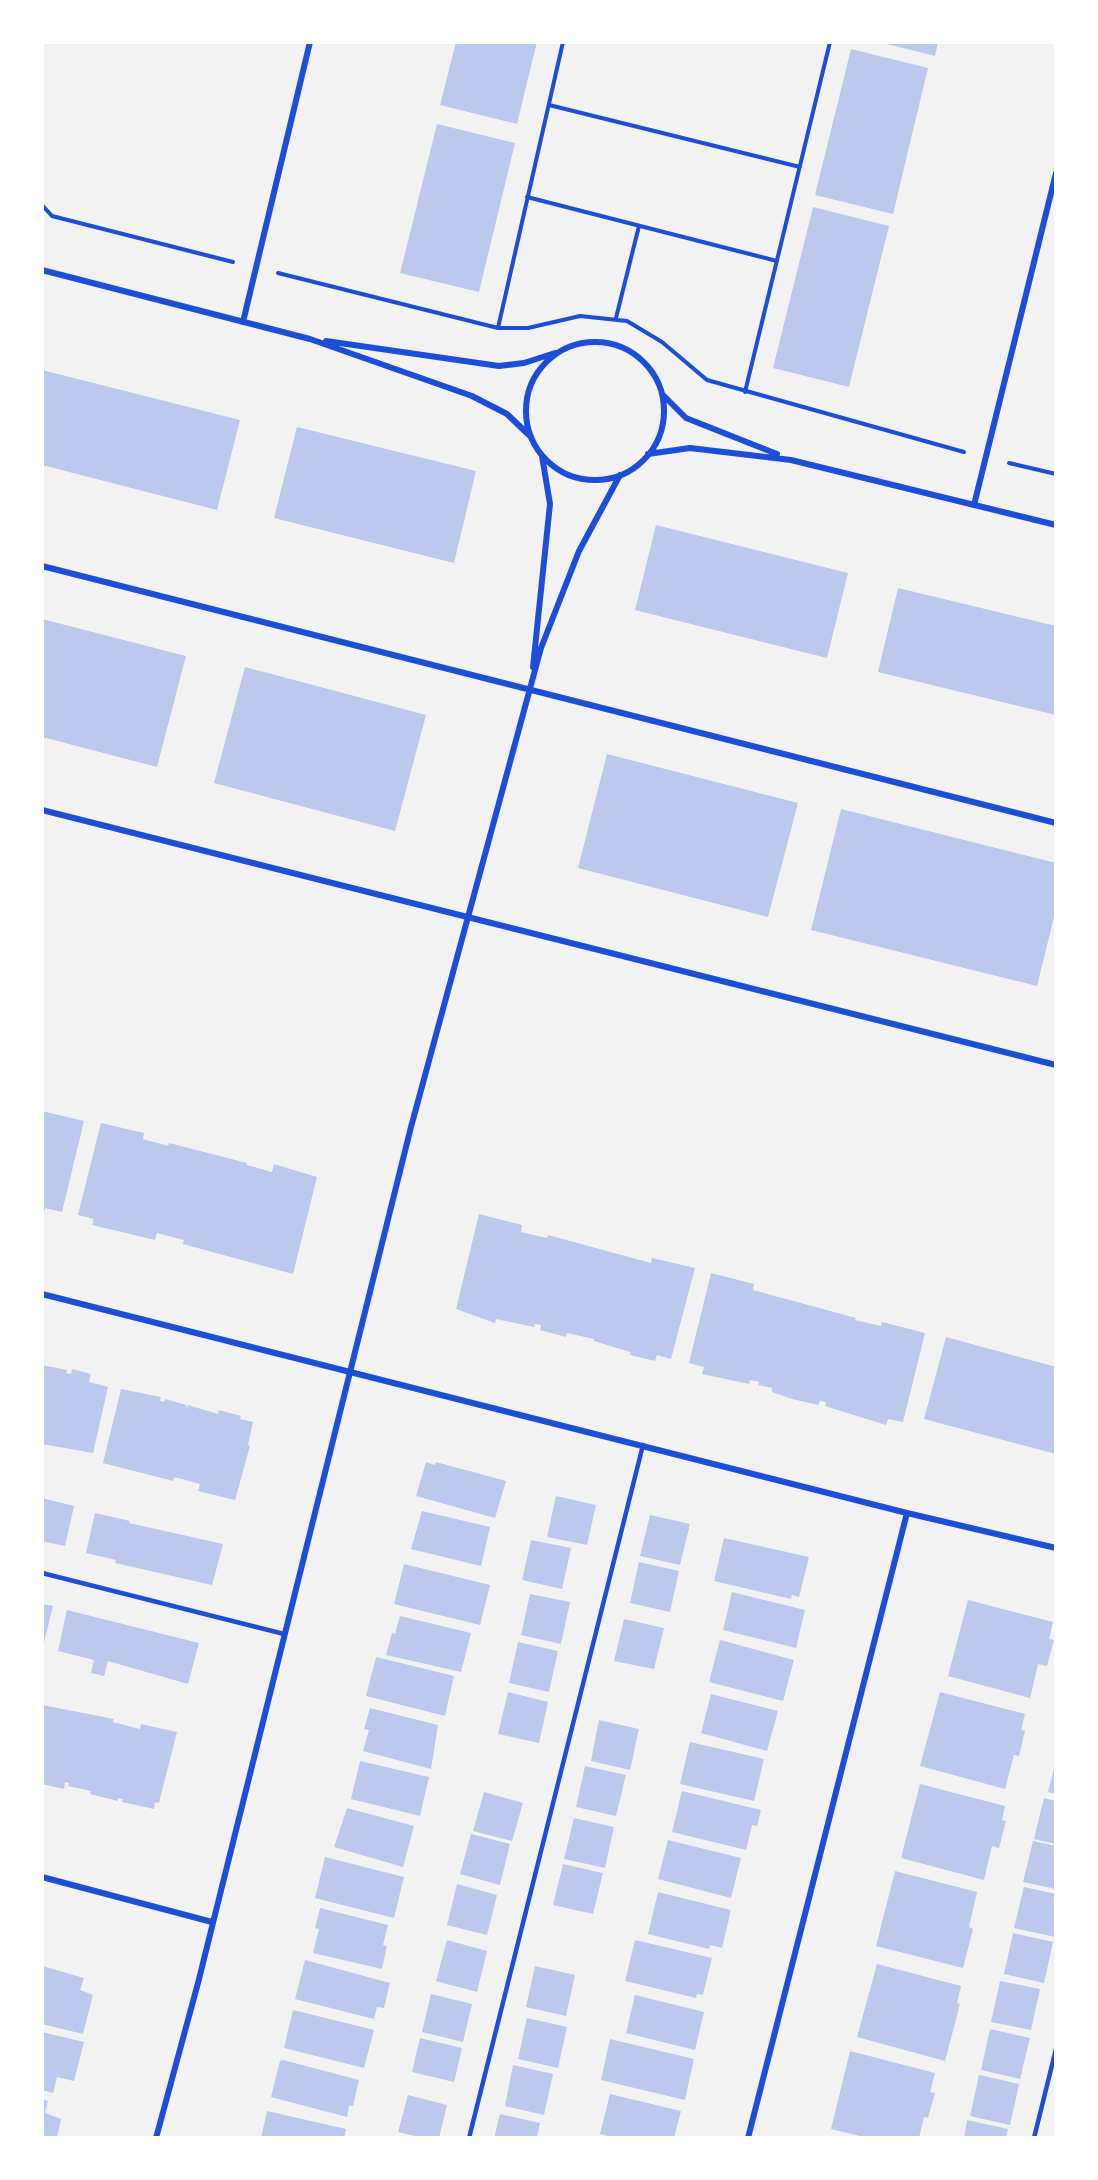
<!DOCTYPE html>
<html>
<head>
<meta charset="utf-8">
<style>
	body { margin:0 }
	#map { position:relative; width:1098px; height:2180px; overflow:hidden; background:#f2f2f2; font-family:"PT Sans",sans-serif }
	canvas { display:block }
	.frame { position:absolute; inset:0; border:44px solid #fff; pointer-events:none }
</style>
</head>
<body>
<div id="map">
<canvas width="1098" height="2180"></canvas>
<div class="frame"></div>
</div>
<script>
const c = document.querySelector('canvas').getContext('2d');
c.lineJoin = 'round';
function paint(path, color) {
  c.fillStyle = color;
  c.fill(path, 'evenodd');
}
function poly(rows) {
  const path = new Path2D();
  for (const r of rows) {
    if (r.length === 3) {
      path.moveTo(r[0] + r[2], r[1]);
      path.arc(r[0], r[1], r[2], 0, 2 * Math.PI);
      continue;
    }
    path.moveTo(r[0], r[1]);
    for (let i = 2; i < r.length; i += 2) path.lineTo(r[i], r[i + 1]);
  }
  return path;
}
function strokePath(path, color, width, dash) {
  c.strokeStyle = color;
  c.lineWidth = width;
  c.lineCap = dash ? 'butt' : 'round';
  c.setLineDash(dash || []);
  c.stroke(path);
}
paint(poly([
	[456,42,537,42,517,124,440,105],
	[879,42,938,42,935,56],
	[851,49,928,68,893,214,815,195],
	[437,124,515,143,479,292,400,273],
	[813,207,889,226,849,387,773,368],
	[42,370,240,420,217,510,42,465],
	[297,427,476,471,454,563,274,518],
	[656,525,848,573,827,658,635,610],
	[898,588,1056,626,1056,715,878,672],
	[42,619,186,656,157,767,42,737],
	[245,667,426,715,395,831,214,783],
	[607,754,798,803,768,917,578,868],
	[841,809,1056,863,1056,909,1037,986,811,930],
	[42,1111,84,1121,62,1212,45,1208,43,1218],
	[101,1123,144,1133,143,1139,168,1146,169,1143,247,1163,247,1165,272,1172,274,1164,317,1177,293,1274,183,1244,184,1240,157,1233,155,1240,92,1225,94,1219,78,1215],
	[479,1214,522,1225,521,1232,547,1238,548,1235,651,1263,652,1258,695,1268,671,1359,657,1355,655,1361,630,1355,630,1352,594,1341,594,1339,567,1333,566,1337,540,1330,541,1325,535,1324,534,1327,496,1319,495,1323,456,1309],
	[711,1273,754,1284,753,1290,856,1318,855,1320,881,1326,882,1322,925,1333,903,1422,888,1419,886,1425,825,1406,826,1402,820,1401,818,1405,792,1399,772,1392,772,1388,758,1385,759,1382,750,1380,749,1384,702,1374,704,1367,689,1363],
	[946,1337,1056,1367,1056,1454,924,1419],
	[42,1365,67,1370,66,1373,71,1374,72,1369,91,1374,89,1382,108,1387,93,1453,42,1444],
	[121,1389,161,1397,160,1401,164,1402,165,1399,186,1405,187,1408,188,1405,218,1414,219,1410,241,1416,240,1419,253,1422,248,1445,250,1446,235,1500,198,1491,200,1484,174,1477,173,1481,103,1463],
	[426,1462,435,1465,436,1462,506,1481,495,1518,416,1496],
	[556,1496,596,1505,587,1545,547,1537],
	[42,1498,74,1506,65,1546,42,1541],
	[422,1511,490,1527,481,1566,411,1549],
	[95,1513,130,1521,129,1523,223,1544,212,1585,115,1563,116,1560,86,1553],
	[650,1515,690,1524,680,1565,640,1556],
	[724,1538,809,1557,799,1597,792,1595,791,1599,714,1581],
	[531,1540,571,1548,562,1589,522,1580],
	[639,1562,679,1571,670,1612,630,1603],
	[404,1564,490,1585,480,1625,394,1604],
	[732,1592,805,1610,796,1648,723,1630],
	[530,1594,570,1602,561,1644,521,1635],
	[968,1600,1053,1622,1049,1639,1054,1640,1047,1666,1038,1664,1030,1698,948,1676],
	[42,1604,53,1606,43,1647,42,1647],
	[67,1610,199,1643,188,1684,108,1661,104,1676,91,1673,94,1660,58,1651],
	[400,1616,471,1633,461,1672,386,1655,392,1633,395,1634],
	[624,1619,664,1628,654,1669,614,1661],
	[720,1640,794,1660,783,1701,709,1682],
	[518,1642,558,1651,549,1692,509,1683],
	[376,1657,454,1676,445,1716,366,1696],
	[508,1692,548,1702,539,1743,498,1734],
	[940,1692,1025,1714,1021,1730,1025,1731,1019,1756,1014,1755,1005,1789,920,1766],
	[711,1694,778,1711,767,1751,701,1733],
	[42,1705,114,1719,113,1722,140,1729,141,1724,177,1732,159,1803,155,1802,154,1809,122,1802,123,1799,118,1798,118,1801,90,1794,91,1791,68,1786,69,1783,65,1782,64,1789,42,1784],
	[370,1708,438,1725,431,1769,363,1751,369,1730,364,1729],
	[599,1720,639,1729,630,1770,591,1761],
	[690,1742,764,1759,754,1801,680,1784],
	[360,1761,429,1777,420,1816,351,1799],
	[1056,1761,1056,1794,1048,1792],
	[585,1766,626,1775,616,1816,576,1807],
	[920,1784,1005,1806,1002,1820,1006,1821,999,1848,992,1846,984,1880,901,1858],
	[682,1791,761,1810,757,1826,752,1825,746,1850,672,1832],
	[484,1792,523,1803,512,1841,473,1831],
	[1044,1798,1056,1801,1056,1844,1034,1839],
	[347,1808,414,1826,403,1867,334,1847],
	[574,1818,614,1827,605,1868,564,1859],
	[471,1834,510,1844,500,1885,460,1874],
	[668,1840,741,1858,731,1898,658,1879],
	[1033,1841,1056,1846,1056,1889,1023,1882],
	[325,1857,404,1877,394,1918,315,1898],
	[563,1864,603,1873,593,1914,553,1905],
	[895,1871,977,1892,969,1927,973,1929,963,1968,876,1946],
	[457,1884,497,1895,487,1935,447,1925],
	[1024,1887,1056,1894,1055,1937,1014,1928],
	[658,1892,731,1910,722,1948,710,1945,709,1949,648,1934],
	[320,1908,388,1925,383,1945,387,1946,382,1969,313,1953,319,1929,315,1928],
	[1013,1933,1053,1942,1044,1983,1004,1974],
	[447,1940,487,1951,477,1992,436,1981],
	[635,1940,712,1958,703,1995,697,1994,696,1998,625,1981],
	[305,1960,390,1983,384,2008,377,2007,374,2019,295,1999],
	[877,1964,961,1986,957,2003,960,2004,945,2061,857,2037],
	[42,1966,84,1978,80,1990,93,1995,83,2034,42,2024],
	[535,1966,575,1975,566,2016,526,2007],
	[1000,1981,1040,1989,1031,2030,991,2022],
	[431,1994,472,2004,463,2042,422,2032],
	[635,1995,704,2012,695,2050,626,2033],
	[293,2010,374,2030,364,2068,284,2048],
	[527,2018,567,2027,558,2068,518,2059],
	[990,2029,1030,2038,1020,2079,981,2070],
	[42,2032,84,2042,74,2081,57,2077,53,2093,42,2090],
	[420,2038,462,2048,454,2082,412,2072],
	[610,2039,694,2059,685,2100,601,2080],
	[850,2051,935,2073,930,2092,935,2093,928,2118,924,2117,919,2138,868,2138,831,2129],
	[283,2060,359,2080,353,2106,349,2106,347,2117,271,2097,280,2061],
	[513,2065,553,2074,544,2115,505,2106],
	[979,2075,1019,2084,1010,2125,970,2116],
	[610,2094,681,2111,674,2138,616,2138,600,2134],
	[408,2095,447,2105,439,2138,423,2138,398,2132],
	[42,2099,48,2101,45,2113,61,2119,57,2138,42,2138],
	[267,2111,346,2129,344,2138,261,2138],
	[500,2114,540,2123,537,2138,494,2138],
	[967,2120,1008,2129,1006,2138,964,2138]
]), '#bdc9ec');
strokePath(poly([
	[549,105,800,167],
	[527,197,777,261],
	[43,206,52,216,233,262],
	[278,273,498,328,528,328,580,316,627,321,662,342,707,380,964,452],
	[616,318,639,226],
	[498,328,563,42],
	[745,392,830,42],
	[1009,463,1056,474]
]), '#1d4ed8', 4);
strokePath(poly([
	[42,1573,284,1634],
	[469,2138,643,1445],
	[1034,2138,1056,2049]
]), '#1d4ed8', 4.5);
strokePath(poly([
	[42,270,310,339,472,396,507,414,531,437],
	[243,322,310,42],
	[326,341,499,366,524,363,555,353],
	[595,411,69],
	[663,395,686,418,777,454],
	[648,454,690,448,791,460,1056,525],
	[974,505,1056,173],
	[42,566,1056,823],
	[533,667,550,504,542,456],
	[42,810,1056,1065],
	[42,1294,907,1513,1056,1548],
	[42,1877,212,1922],
	[156,2138,198,1983,411,1127,541,648,579,551,620,475],
	[748,2138,907,1513]
]), '#1d4ed8', 6);
</script>
</body>
</html>
